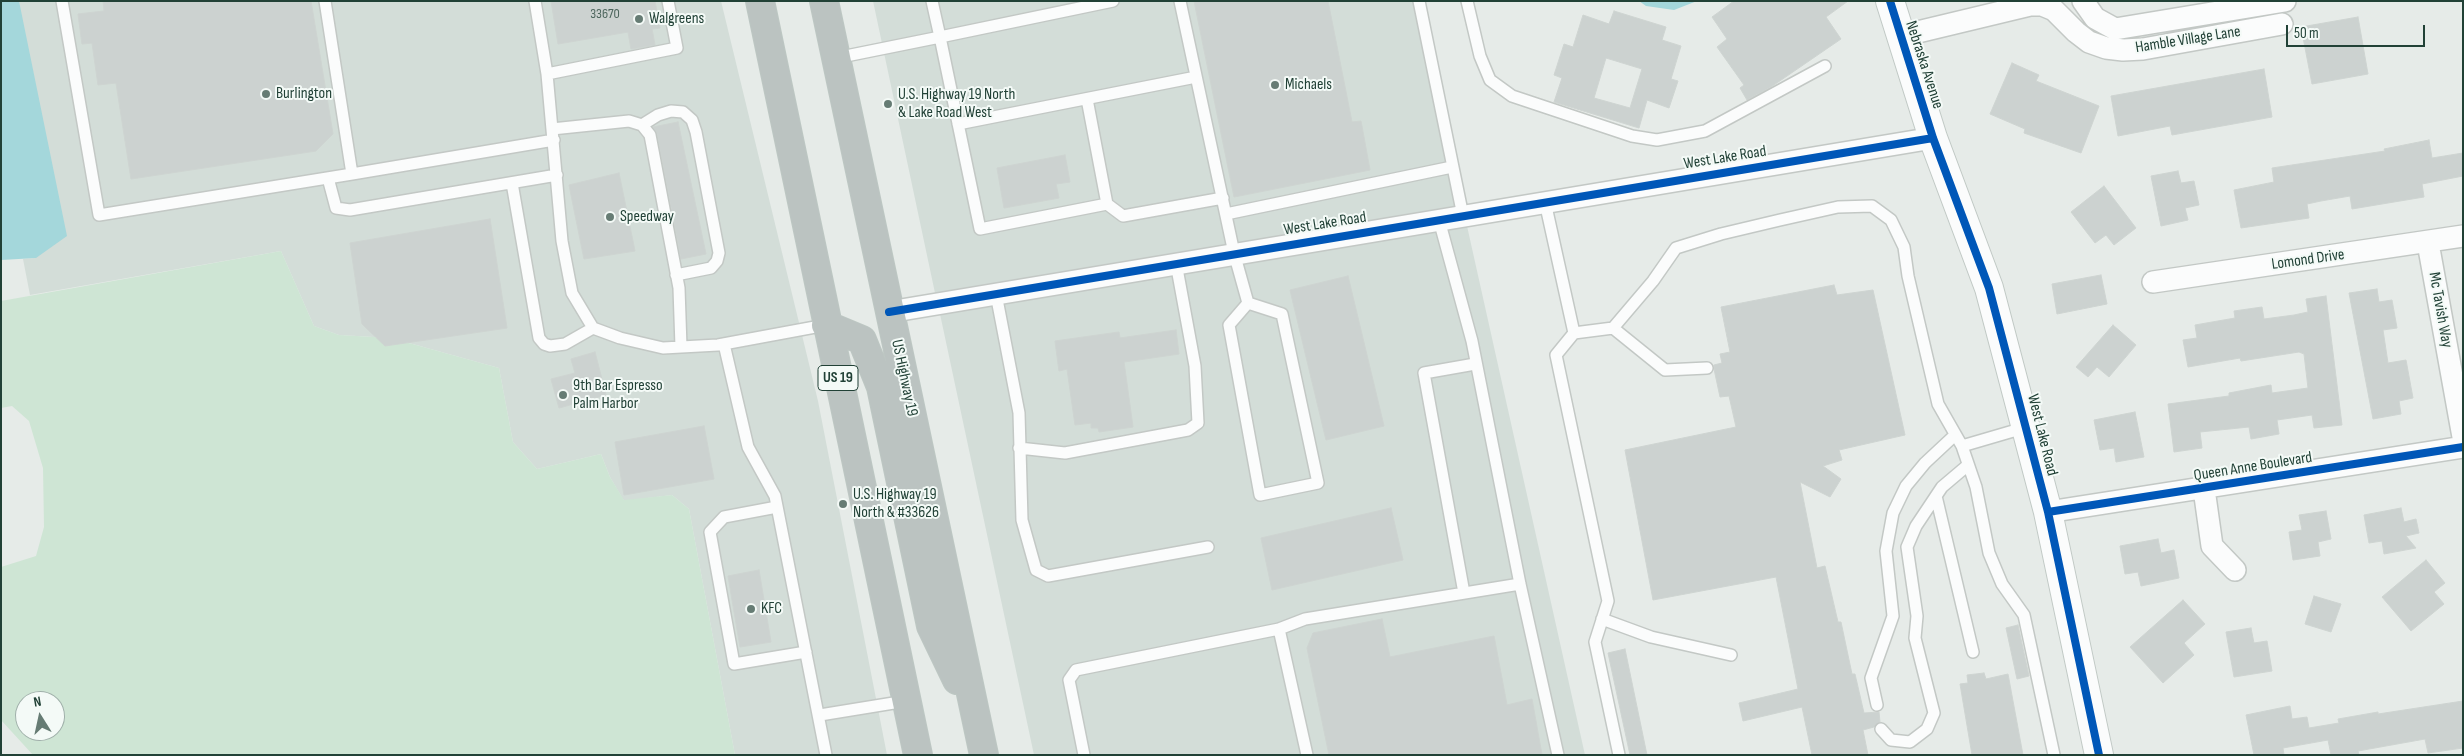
<!DOCTYPE html>
<html>
<head>
<meta charset="utf-8">
<style>
	body { margin:0 }
	#map { position:relative; width:2464px; height:756px; overflow:hidden; background:#e6ebe8; font-family:"Sofia Sans Condensed",sans-serif }
	canvas { display:block }
	.frame { position:absolute; inset:0; border:2px solid #214136; pointer-events:none }
	.north { position:absolute; left:15px; top:691px; width:50px; height:50px; box-sizing:border-box; background:#f4faf7; border:1px solid #a0b0aa; border-radius:50%; rotate:350deg; font-size:14px; font-weight:700; line-height:20px; text-align:center; color:#214136 }
	.north::after { content:''; display:block; margin:auto; width:18px; height:22px; background:#667c74; clip-path:polygon(50% 0,100% 100%,50% 72%,0 100%) }
	.scale { position:absolute; left:2286px; top:25px; width:139px; height:22px; box-sizing:border-box; border:2px solid #214136; border-top:0; padding-left:6px; font-size:15px; line-height:18px; white-space:nowrap; color:#214136; -webkit-text-stroke:4px #f4faf7; paint-order:stroke }
</style>
</head>
<body>
<div id="map">
<canvas width="2464" height="756"></canvas>
<div class="frame"></div>
<div class="north">N</div>
<div class="scale">50 m</div>
</div>
<script>
const c = document.querySelector('canvas').getContext('2d');
c.lineJoin = 'round';
function paint(path, color) {
  c.fillStyle = color;
  c.fill(path, 'evenodd');
}
function poly(rows) {
  const path = new Path2D();
  for (const r of rows) {
    path.moveTo(r[0], r[1]);
    for (let i = 2; i < r.length; i += 2) path.lineTo(r[i], r[i + 1]);
  }
  return path;
}
function strokePath(path, color, width, dash) {
  c.strokeStyle = color;
  c.lineWidth = width;
  c.lineCap = dash ? 'butt' : 'round';
  c.setLineDash(dash || []);
  c.stroke(path);
}
function drawText(font, color, halo, rows, align = 'center') {
  c.font = font + ' "Sofia Sans Condensed",sans-serif';
  c.lineWidth = 4;
  c.setLineDash([]);
  c.textBaseline = 'middle';
  c.strokeStyle = halo;
  c.fillStyle = color;
  for (const [text, x, y, turn = 0] of rows) {
    c.save();
    c.translate(x, y);
    c.rotate((+turn || 0) * Math.PI / 180);
    c.textAlign = isNaN(turn) ? turn : align;
    if (halo) c.strokeText(text, 0, 0);
    c.fillText(text, 0, 0);
    c.restore();
  }
}
paint(poly([
	[19,1,721,1,818,401,887,755,735,755,689,509,672,495,624,501,610,477,601,454,537,469,513,442,499,368,391,338,339,335,314,326,281,251,30,295,23,259,36,258],
	[873,1,1417,1,1463,205,935,293],
	[1467,226,1585,755,1034,755,940,314]
]), '#d3ddd8');
paint(poly([
	[281,251,314,326,339,335,391,338,499,368,513,442,537,469,601,454,610,477,624,500,672,495,689,509,735,755,33,755,1,720,1,567,36,556,44,527,43,468,29,421,12,406,1,408,1,301],
	[25,701,55,701,55,731,25,731]
]), '#cee5d4');
paint(poly([
	[1,1,19,1,67,236,36,258,1,260],
	[1639,1,1697,1,1674,10,1646,6]
]), '#a4d7db');
const building = poly([
	[103,1,311,1,333,134,316,151,131,179,116,83,98,85,92,43,82,44,78,14,104,11,103,1],
	[551,1,655,1,660,28,652,29,655,45,631,49,628,32,558,44,551,1],
	[1194,1,1328,1,1352,122,1361,121,1370,170,1234,197,1194,1],
	[1734,1,1848,1,1826,17,1841,39,1771,87,1747,100,1740,88,1744,85,1717,47,1727,39,1712,17,1734,1],
	[1614,11,1666,27,1662,40,1681,46,1671,79,1678,81,1669,108,1647,100,1639,128,1554,102,1562,78,1554,75,1564,44,1573,47,1583,15,1609,24,1614,11],
	[1606,58,1642,69,1630,108,1594,98,1606,58],
	[2358,17,2368,74,2312,84,2301,27,2358,17],
	[2012,63,2039,75,2036,81,2099,106,2081,153,2024,133,2025,129,1990,114,2012,63],
	[2264,69,2272,117,2172,135,2170,126,2118,136,2111,96,2264,69],
	[678,122,706,254,681,259,657,134,653,127,678,122],
	[2429,140,2432,158,2463,153,2463,176,2422,184,2424,197,2352,209,2350,196,2321,201,2307,204,2309,218,2241,228,2234,190,2274,182,2272,168,2385,151,2384,149,2429,140],
	[1065,155,1070,182,1056,184,1059,198,1004,208,997,168,1065,155],
	[2178,171,2181,183,2194,181,2199,205,2185,208,2188,220,2161,226,2151,176,2178,171],
	[619,173,635,251,584,259,569,185,619,173],
	[2104,186,2136,228,2114,245,2106,235,2095,243,2071,212,2104,186],
	[490,219,507,328,385,346,362,324,350,243,490,219],
	[2101,275,2107,304,2057,314,2052,284,2101,275],
	[1348,276,1384,426,1326,440,1290,290,1348,276],
	[1834,285,1837,295,1873,290,1905,435,1839,450,1842,460,1823,466,1841,479,1830,497,1800,482,1817,568,1825,566,1838,622,1841,622,1852,674,1855,674,1864,713,1879,712,1880,722,1874,727,1863,730,1868,755,1812,755,1802,707,1743,721,1739,703,1798,689,1776,577,1653,600,1625,450,1736,427,1729,396,1720,397,1714,369,1714,365,1722,363,1720,354,1730,352,1721,307,1834,285],
	[2377,289,2379,302,2392,300,2397,328,2383,330,2388,363,2406,360,2413,398,2399,401,2401,414,2373,419,2349,293,2377,289],
	[2326,296,2342,425,2314,428,2312,415,2277,420,2279,434,2251,439,2249,427,2200,432,2202,448,2174,452,2168,404,2229,396,2229,393,2271,385,2272,393,2308,388,2304,354,2299,352,2241,361,2240,358,2188,367,2183,340,2197,338,2195,325,2235,318,2234,311,2262,307,2264,319,2294,315,2308,312,2306,299,2326,296],
	[2113,325,2136,345,2109,377,2097,367,2088,377,2076,367,2113,325],
	[1176,330,1179,354,1124,362,1133,427,1099,432,1098,428,1091,428,1091,423,1075,425,1067,369,1059,371,1055,341,1119,332,1120,338,1176,330],
	[595,352,606,395,559,408,551,379,575,373,571,359,595,352],
	[2135,412,2144,457,2116,462,2114,448,2100,450,2094,420,2135,412],
	[704,426,714,479,624,495,615,442,704,426],
	[1391,508,1403,560,1272,590,1261,538,1391,508],
	[2401,508,2404,522,2416,519,2419,533,2406,536,2416,548,2384,554,2382,541,2369,543,2364,515,2401,508],
	[2326,511,2331,539,2318,542,2320,556,2293,560,2289,532,2302,530,2299,515,2326,511],
	[2158,539,2161,553,2174,550,2179,578,2141,586,2138,572,2125,574,2120,546,2158,539],
	[2426,560,2445,583,2434,592,2444,604,2411,631,2382,597,2426,560],
	[759,570,771,642,740,647,728,576,759,570],
	[2314,596,2341,604,2331,632,2305,624,2314,596],
	[2183,600,2205,624,2184,643,2194,655,2163,683,2130,647,2183,600],
	[1382,619,1390,657,1494,636,1507,705,1532,699,1542,755,1329,755,1307,648,1313,633,1382,619],
	[2018,625,2029,676,2017,679,2006,628,2018,625],
	[2251,628,2254,643,2267,641,2272,671,2234,677,2226,632,2251,628],
	[1625,649,1647,755,1630,755,1608,653,1625,649],
	[1984,673,1986,679,2008,674,2023,755,1972,755,1960,684,1968,683,1967,675,1984,673],
	[2463,701,2463,748,2428,753,2425,739,2358,751,2359,755,2331,755,2328,740,2283,748,2284,755,2254,755,2246,715,2290,706,2292,719,2307,717,2309,728,2339,723,2338,719,2378,712,2378,714,2463,701]
]);
paint(building, '#ccd2d0');
strokePath(building, '#ced4d1', 1);
const lane = poly([
	[62,1,99,215,352,174,325,1],
	[535,1,547,74],
	[668,1,677,48,547,74,562,241,572,293,593,328,620,338,663,348,718,345,826,325],
	[1113,1,940,37,980,229,1107,204,1123,216,1223,198],
	[1180,1,1234,253,1248,303,1229,325,1260,495,1318,483,1282,314,1248,303],
	[1419,1,1463,216],
	[1467,1,1480,56,1490,80,1512,96,1632,136,1657,140,1705,131,1825,66],
	[836,58,940,37,932,1],
	[1087,99,1107,204],
	[958,124,1196,77],
	[642,125,658,115,671,111,683,112,692,120,696,132,719,253,717,261,711,268,676,275],
	[552,129,629,121,642,125,650,135,679,288,681,347],
	[352,174,554,140],
	[328,178,336,208,350,210,557,175],
	[512,183,539,338,544,344,550,346,565,344,593,328],
	[1545,202,1574,333],
	[1226,214,1452,167],
	[1439,220,1472,341,1520,584,1558,755],
	[996,294,1019,413,1022,520,1036,570,1048,576,1208,547],
	[1613,328,1665,370,1707,368],
	[724,344,748,447,775,496,826,755],
	[1962,446,2027,427],
	[1019,448,1065,453,1188,430,1198,423,1195,366,1176,263],
	[1936,496,1973,652],
	[777,507,724,517,710,532,734,664,806,652],
	[1464,593,1424,373,1475,364],
	[1602,619,1651,637,1731,655],
	[1279,629,1307,755],
	[1877,705,1871,678,1893,616,1886,551,1893,513,1906,486,1925,463,1955,435],
	[820,715,906,701],
	[1881,729,1891,740,1910,742,1927,729,1934,713,1915,638,1917,616,1907,547,1916,526,1942,487,1968,465],
	[1084,755,1069,680,1076,670,1279,629,1305,619,1520,584],
	[1619,755,1595,642,1608,601,1556,355,1574,333,1613,328,1653,281,1676,248,1721,234,1780,220,1838,207,1872,206,1891,220,1904,247,1908,276,1938,404,1962,446,1976,487,1989,553,2002,584,2024,615,2054,755]
]);
const street = poly([
	[2083,1,2095,18,2115,29,2285,1],
	[1901,36,2030,5,2042,5,2054,10,2076,32,2089,42,2106,48,2123,50,2143,49,2282,24],
	[2428,243,2463,437],
	[2153,282,2463,236],
	[889,312,1933,138],
	[2204,489,2212,546,2235,570],
	[2048,512,2463,447]
]);
const secondary = poly([
	[1890,1,1933,138,1989,288,2048,512,2099,755]
]);
const highway = poly([
	[760,1,918,755],
	[824,1,984,755],
	[826,325,862,340,881,387,931,626,957,680]
]);
strokePath(lane, '#c3c8c5', 14);
strokePath(street, '#c3c8c5', 24);
strokePath(secondary, '#c1c9c5', 30);
strokePath(highway, '#bdc7c3', 30);
strokePath(lane, '#fbfcfc', 11);
strokePath(street, '#fbfcfc', 21);
strokePath(secondary, '#fbfcfc', 28);
strokePath(highway, '#bbc3c1', 28);
strokePath(poly([
	[1890,1,1933,138,1989,288,2048,512,2099,755],
	[889,312,1933,138],
	[2048,512,2463,447]
]), '#0057b8', 8);
for (const [x, y, r, color] of [
	[639,19,5,"#667c74"],
	[1275,85,5,"#667c74"],
	[266,94,5,"#667c74"],
	[888,104,5,"#667c74"],
	[610,217,5,"#667c74"],
	[563,395,5,"#667c74"],
	[843,504,5,"#667c74"],
	[751,609,5,"#667c74"]
]) {
  const dot = new Path2D();
  dot.arc(x, y, r, 0, 2 * Math.PI);
  c.fillStyle = color;
  c.fill(dot);
  strokePath(dot, '#f4faf7', 2);
}
drawText('14px', '#4d665d', null, [
	["33670",605,14]
]);
for (const [x, y, w] of [
	[838,378,40]
]) {
  const box = new Path2D();
  box.roundRect(x - w / 2, y - 12.5, w, 25, 4);
  c.fillStyle = '#f4faf7';
  c.fill(box);
  strokePath(box, '#214136', 1);
}
drawText('bold 15px', '#214136', null, [
	["US 19",838,378]
]);
drawText('16px', '#214136', '#f4faf7', [
	["Walgreens",649,19],
	["Michaels",1285,85],
	["Burlington",276,94],
	["U.S. Highway 19 North",898,95],
	["& Lake Road West",898,113],
	["Speedway",620,217],
	["9th Bar Espresso",573,386],
	["Palm Harbor",573,404],
	["U.S. Highway 19",853,495],
	["North & #33626",853,513],
	["KFC",761,609]
], 'left');
drawText('16px', '#214136', '#f4faf7', [
	["Hamble Village Lane",2188,40,-9],
	["Nebraska Avenue",1924,65,72],
	["West Lake Road",1725,158,-9],
	["West Lake Road",1325,224,-9],
	["Lomond Drive",2308,260,-8],
	["Mc Tavish Way",2440,310,80],
	["US Highway 19",904,378,78],
	["West Lake Road",2042,435,76],
	["Queen Anne Boulevard",2253,467,-9]
]);
</script>
</body>
</html>
